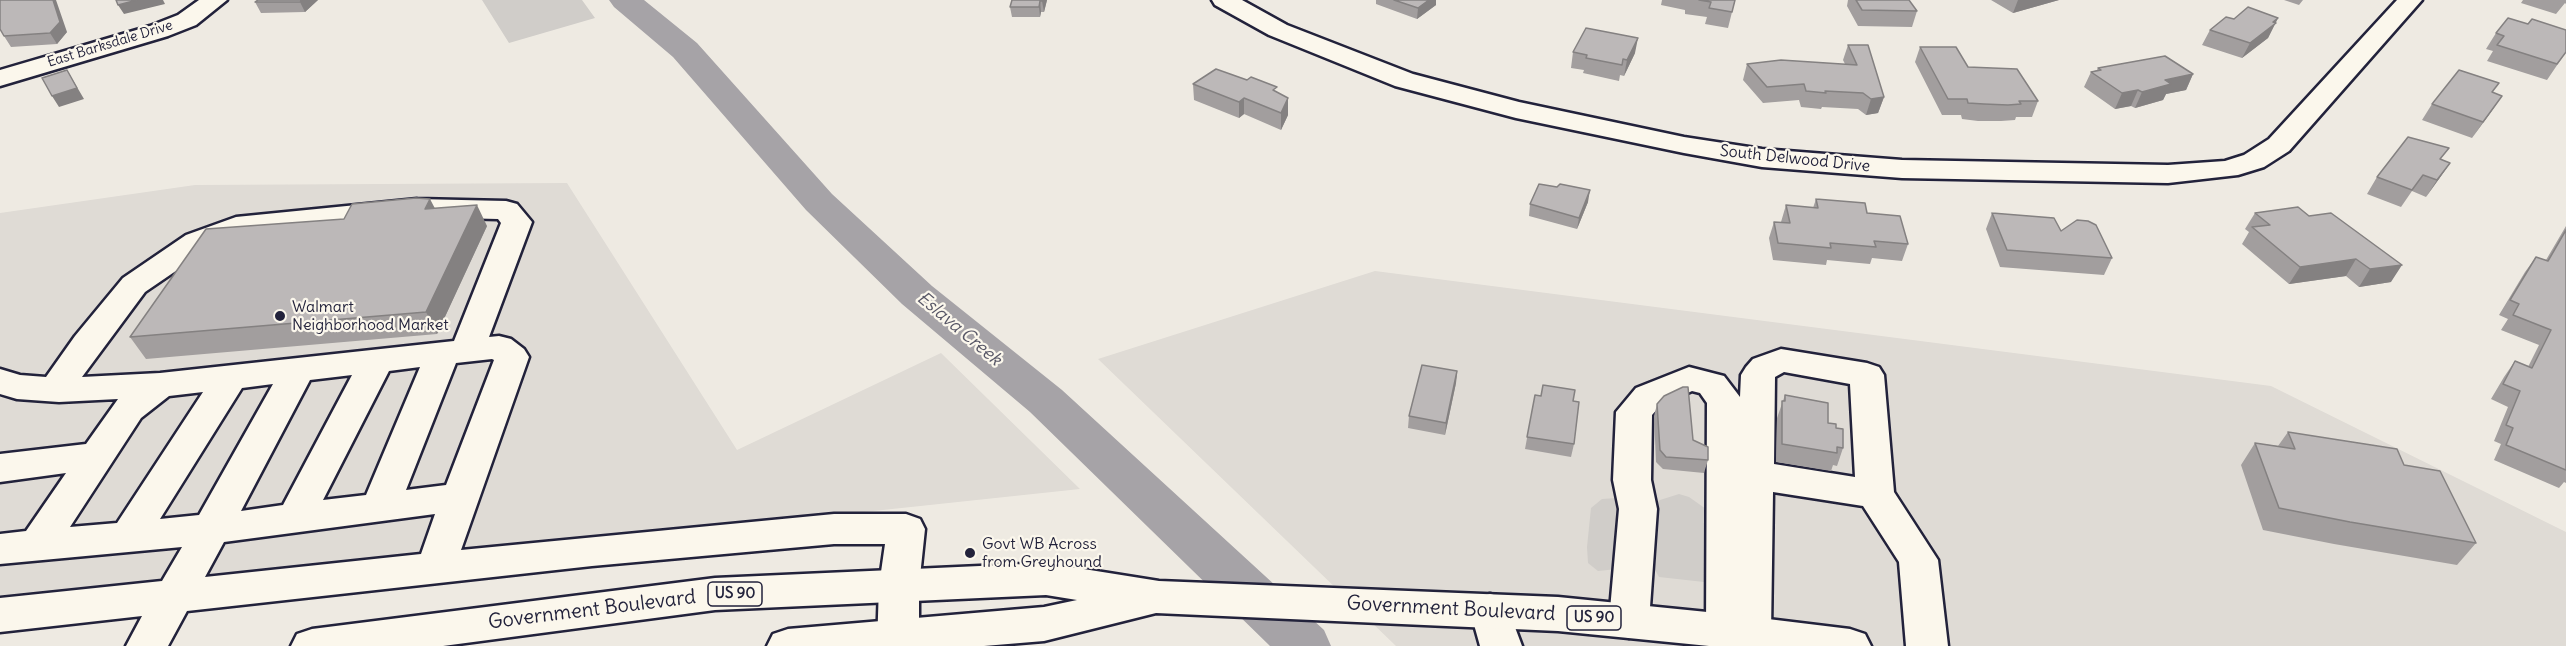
<!DOCTYPE html>
<html>
<head>
<meta charset="utf-8">
<style>
	body { margin:0 }
	canvas { display:block; background:#eeeae2 }
</style>
</head>
<body>
<canvas width="2566" height="646"></canvas>
<script>
const c = document.querySelector('canvas').getContext('2d');
c.lineJoin = 'round';
function paint(path, color) {
  c.fillStyle = color;
  c.fill(path, 'evenodd');
}
function poly(rows) {
  const path = new Path2D();
  for (const r of rows) {
    path.moveTo(r[0], r[1]);
    for (let i = 2; i < r.length; i += 2) path.lineTo(r[i], r[i + 1]);
  }
  return path;
}
function strokePath(path, color, width, dash) {
  c.strokeStyle = color;
  c.lineWidth = width;
  c.lineCap = dash ? 'butt' : 'round';
  c.setLineDash(dash || []);
  c.stroke(path);
}
function drawText(font, color, halo, rows, align = 'center') {
  c.font = font + ' Delius,sans-serif';
  c.lineWidth = 4.5;
  c.setLineDash([]);
  c.textBaseline = 'middle';
  c.strokeStyle = halo;
  c.fillStyle = color;
  for (const [text, x, y, turn = 0] of rows) {
    c.save();
    c.translate(x, y);
    c.rotate((+turn || 0) * Math.PI / 180);
    c.textAlign = isNaN(turn) ? turn : align;
    if (halo) c.strokeText(text, 0, 0);
    c.fillText(text, 0, 0);
    c.restore();
  }
}
paint(poly([
	[567,183,737,450,941,353,1080,489,0,604,0,213,195,185],
	[1375,271,2271,386,2566,532,2566,646,1396,646,1098,359]
]), '#dfdbd5');
paint(poly([
	[482,0,582,0,595,18,509,43],
	[1679,494,1689,497,1706,509,1713,521,1709,579,1704,582,1659,577,1648,557,1653,505,1660,500],
	[1617,498,1624,504,1617,569,1598,571,1588,563,1587,547,1591,508,1602,499]
]), '#d0cdc9');
paint(poly([
	[609,0,644,0,697,43,832,194,932,286,1062,390,1324,630,1331,646,1270,646,1030,412,902,304,806,210,673,57,614,7,609,0]
]), '#a6a3a7');
const minor = poly([
	[199,0,227,0,196,25,168,36,0,86,0,70,150,26,178,15,199,0],
	[1212,0,1242,0,1287,25,1413,74,1519,102,1684,137,1762,149,1902,160,2168,165,2225,161,2244,155,2269,139,2397,0,2422,0,2289,151,2264,167,2238,175,2168,183,1902,178,1762,167,1684,153,1516,118,1395,86,1269,35,1215,5,1212,0],
	[417,199,506,201,517,204,532,222,489,337,499,336,511,339,524,349,529,357,461,550,834,514,906,514,920,519,925,529,919,586,919,646,877,646,879,586,885,544,834,544,592,566,187,611,168,646,126,646,142,616,0,632,0,598,162,581,182,547,0,564,0,534,26,531,66,473,0,482,0,454,86,444,118,399,59,402,17,399,0,394,0,369,20,375,46,377,75,336,123,278,186,235,236,217,417,199],
	[417,217,498,219,501,223,454,341,160,373,82,377,145,292,208,249,242,235,417,217],
	[492,359,494,360,446,485,406,490,456,363,492,359],
	[420,367,366,495,323,500,389,371,420,367],
	[352,375,283,505,241,511,310,380,352,375],
	[273,384,199,515,160,519,242,388,273,384],
	[203,392,117,523,70,527,141,418,169,396,203,392],
	[435,514,421,554,205,577,224,542,435,514],
	[1781,349,1867,363,1879,367,1884,375,1894,492,1938,560,1948,646,1906,646,1899,562,1863,506,1773,492,1771,633,1765,645,1762,646,1721,646,1712,643,1706,631,1707,403,1700,393,1692,391,1660,406,1652,415,1651,480,1657,509,1649,621,1643,633,1629,638,1615,633,1609,621,1619,509,1613,480,1616,412,1636,388,1689,367,1724,376,1740,397,1741,375,1746,367,1753,359,1781,349],
	[1784,372,1850,384,1855,477,1774,464,1775,377,1784,372],
	[1490,594,1504,598,1522,646,1480,646,1470,610,1476,598,1490,594]
]);
const major = poly([
	[1046,563,1159,581,1558,597,1727,614,1850,629,1865,634,1871,646,1709,646,1558,631,1156,613,1044,641,984,646,767,646,773,634,788,629,1044,607,1077,600,1046,595,715,610,443,646,291,646,297,634,312,629,715,578,1046,563]
]);
strokePath(minor, '#22223b', 5);
strokePath(major, '#22223b', 5);
paint(minor, '#fbf7ec');
paint(major, '#fbf7ec');
paint(poly([
	[318,0,305,12,261,13,255,2],
	[1012,0,1047,0,1044,12,1041,12,1040,17,1012,17,1010,7],
	[1376,0,1436,0,1436,5,1417,19,1376,4],
	[1662,0,1735,0,1728,28,1705,24,1707,17,1685,14,1685,10,1661,5],
	[1848,0,1909,0,1917,11,1912,27,1858,26,1847,6],
	[1991,0,2059,0,2013,13],
	[2284,0,2303,0,2299,5],
	[2523,0,2566,0,2566,4,2565,3,2556,14,2521,3],
	[2278,18,2268,38,2242,58,2202,45,2210,30,2234,19],
	[67,32,57,44,11,47,4,36],
	[2496,33,2566,52,2547,80,2487,61,2493,51,2486,49],
	[1848,45,1884,97,1878,113,1866,115,1858,109,1822,107,1821,109,1801,107,1799,100,1763,103,1743,80,1747,64,1845,64,1843,60],
	[1920,47,1968,67,2038,101,2032,117,2016,117,2015,120,2001,121,1978,121,1962,119,1961,115,1942,115,1915,62],
	[1573,52,1635,53,1624,76,1620,75,1619,81,1583,73,1584,70,1571,68],
	[2098,68,2193,74,2186,90,2166,94,2163,100,2135,108,2131,106,2115,109,2084,87,2091,72,2097,70],
	[1193,84,1277,93,1288,98,1288,115,1281,130,1244,114,1239,118,1194,100],
	[2493,93,2502,96,2472,138,2422,120,2432,104],
	[2441,159,2450,163,2426,197,2412,191,2401,207,2367,194,2377,177],
	[1816,199,1867,213,1908,244,1902,261,1872,258,1870,264,1827,260,1826,265,1773,260,1769,238,1774,222,1781,222,1786,205,1813,208],
	[1588,202,1577,229,1529,216,1530,204],
	[2298,207,2391,282,2359,287,2346,276,2289,284,2242,244,2249,232,2245,229,2255,213],
	[435,208,487,226,437,334,146,359,130,337,344,219],
	[1992,213,2061,231,2112,258,2104,275,2000,267,1986,229],
	[2566,226,2566,483,2564,482,2559,488,2494,460,2501,444,2494,441,2508,407,2491,399,2504,377,2515,361,2528,367,2539,345,2501,330,2508,319,2499,315,2525,272,2536,257,2546,260],
	[1457,371,1456,383,1445,435,1408,428,1409,416],
	[1535,395,1573,401,1574,444,1571,457,1525,449],
	[1785,395,1836,428,1843,448,1837,466,1833,465,1831,471,1776,462,1777,418],
	[1657,404,1693,440,1708,460,1704,473,1663,469,1656,462,1654,416],
	[2288,432,2404,465,2476,543,2457,565,2334,544,2263,530,2241,465,2255,443,2278,446]
]), '#a29e9e');
paint(poly([
	[53,0,56,0,67,32,57,44,50,33],
	[137,0,163,0,165,4,124,14,118,5],
	[302,0,318,0,305,12,300,2],
	[1042,0,1047,0,1044,12,1042,1],
	[1429,0,1436,0,1436,5,1417,19,1418,8],
	[2018,0,2059,0,2013,13],
	[1040,1,1041,12,1040,17,1039,7],
	[2278,18,2268,38,2242,58,2250,43],
	[1638,38,1635,53,1624,76,1627,60],
	[67,70,84,99,59,107,52,96],
	[2193,74,2186,90,2166,94,2163,100,2135,108,2142,92,2165,80],
	[2138,90,2131,106,2115,109,2122,93],
	[2502,96,2491,112,2472,138,2483,122],
	[1884,97,1878,113,1866,115,1871,99],
	[1244,98,1244,114,1239,118,1239,102],
	[1288,98,1288,115,1281,130,1281,113],
	[2450,163,2439,179,2426,197,2437,180],
	[1590,190,1588,202,1577,229,1579,218],
	[430,199,441,220,425,209],
	[477,205,487,226,437,334,426,312],
	[2356,259,2346,276,2289,284,2300,267],
	[2402,265,2391,282,2359,287,2370,269],
	[1457,371,1456,383,1445,435,1446,423]
]), '#848181');
const building = poly([
	[0,0,53,0,60,22,50,33,4,36,0,29,0,0],
	[116,0,137,0,118,5,116,0],
	[258,0,302,0,300,2,255,2,258,0],
	[1012,0,1042,0,1042,1,1040,1,1039,7,1010,7,1012,0],
	[1394,0,1429,0,1418,8,1394,0],
	[1699,0,1735,0,1732,12,1709,8,1711,2,1699,0],
	[1856,0,1909,0,1917,11,1862,10,1856,0],
	[2248,7,2278,18,2273,22,2276,23,2250,43,2210,30,2226,17,2234,19,2248,7],
	[2508,18,2528,24,2532,19,2566,30,2566,52,2557,64,2497,45,2504,36,2496,33,2508,18],
	[1586,28,1638,38,1627,60,1623,59,1622,65,1586,58,1587,55,1573,52,1586,28],
	[1848,45,1868,45,1884,97,1871,99,1863,93,1825,91,1826,93,1806,91,1804,84,1767,87,1747,64,1781,60,1857,65,1848,45],
	[1920,47,1956,47,1968,67,2017,69,2038,101,2019,101,2021,104,2008,105,1984,104,1968,103,1967,99,1948,99,1920,47],
	[2165,56,2193,74,2165,80,2171,84,2142,92,2138,90,2122,93,2091,72,2101,70,2098,68,2165,56],
	[1216,69,1247,80,1251,77,1277,87,1273,90,1288,98,1281,113,1244,98,1239,102,1193,84,1216,69],
	[67,70,77,88,52,96,42,78,67,70],
	[2459,70,2499,83,2492,92,2502,96,2483,122,2432,104,2459,70],
	[2408,137,2449,148,2440,159,2450,163,2437,180,2423,175,2412,190,2377,177,2408,137],
	[1539,184,1557,187,1560,184,1590,190,1579,218,1530,204,1539,184],
	[416,198,430,199,425,209,477,205,426,312,130,337,206,229,344,219,352,204,416,198],
	[1816,199,1865,203,1867,213,1900,216,1908,244,1874,241,1876,247,1830,243,1831,248,1778,243,1774,222,1790,223,1786,205,1818,208,1816,199],
	[2298,207,2309,216,2331,213,2402,265,2370,269,2356,259,2300,267,2252,227,2270,225,2255,213,2298,207],
	[1992,213,2054,218,2061,231,2077,220,2088,221,2096,225,2112,258,2007,250,1992,213],
	[2566,230,2566,470,2506,445,2513,428,2506,425,2520,391,2503,384,2515,361,2532,368,2551,330,2513,315,2519,304,2510,300,2536,257,2548,261,2566,230],
	[1422,365,1457,371,1446,423,1409,416,1422,365],
	[1543,385,1575,390,1573,401,1579,402,1574,444,1527,437,1535,395,1541,396,1543,385],
	[1683,387,1688,387,1693,440,1708,447,1708,460,1666,457,1660,450,1657,404,1664,396,1683,387],
	[1785,395,1828,403,1828,423,1836,424,1836,428,1843,429,1843,448,1837,447,1837,453,1782,444,1782,401,1785,401,1785,395],
	[2288,432,2397,449,2404,465,2440,471,2476,543,2350,522,2279,508,2255,443,2295,449,2288,432]
]);
paint(building, '#bcb8b8');
strokePath(building, '#848181', 1.5);
for (const [x, y, r, color] of [
	[280,316,6,"#22223b"],
	[970,553,6,"#22223b"]
]) {
  const dot = new Path2D();
  dot.arc(x, y, r, 0, 2 * Math.PI);
  c.fillStyle = color;
  c.fill(dot);
  strokePath(dot, '#fbf7ec', 2);
}
drawText('14px', '#22223b', '#fbf7ec', [
	["East Barksdale Drive",110,44,-17]
]);
for (const [x, y, w] of [
	[735,594,54],
	[1594,618,54]
]) {
  const box = new Path2D();
  box.roundRect(x - w / 2, y - 12, w, 24, 4.5);
  c.fillStyle = '#fbf7ec';
  c.fill(box);
  strokePath(box, '#22223b', 1.5);
}
drawText('bold 15px', '#22223b', null, [
	["US 90",735,594],
	["US 90",1594,618]
]);
drawText('16px', '#22223b', '#fbf7ec', [
	["South Delwood Drive",1795,159,6]
]);
drawText('16px', '#22223b', '#fbf7ec', [
	["Walmart",292,307],
	["Neighborhood Market",292,325],
	["Govt WB Across",982,544],
	["from Greyhound",982,562]
], 'left');
drawText('italic 18px', '#575666', '#fbf7ec', [
	["Eslava Creek",959,329,40]
]);
drawText('20px', '#22223b', '#fbf7ec', [
	["Government Boulevard",1451,609,3],
	["Government Boulevard",592,610,-7]
]);
</script>
</body>
</html>
